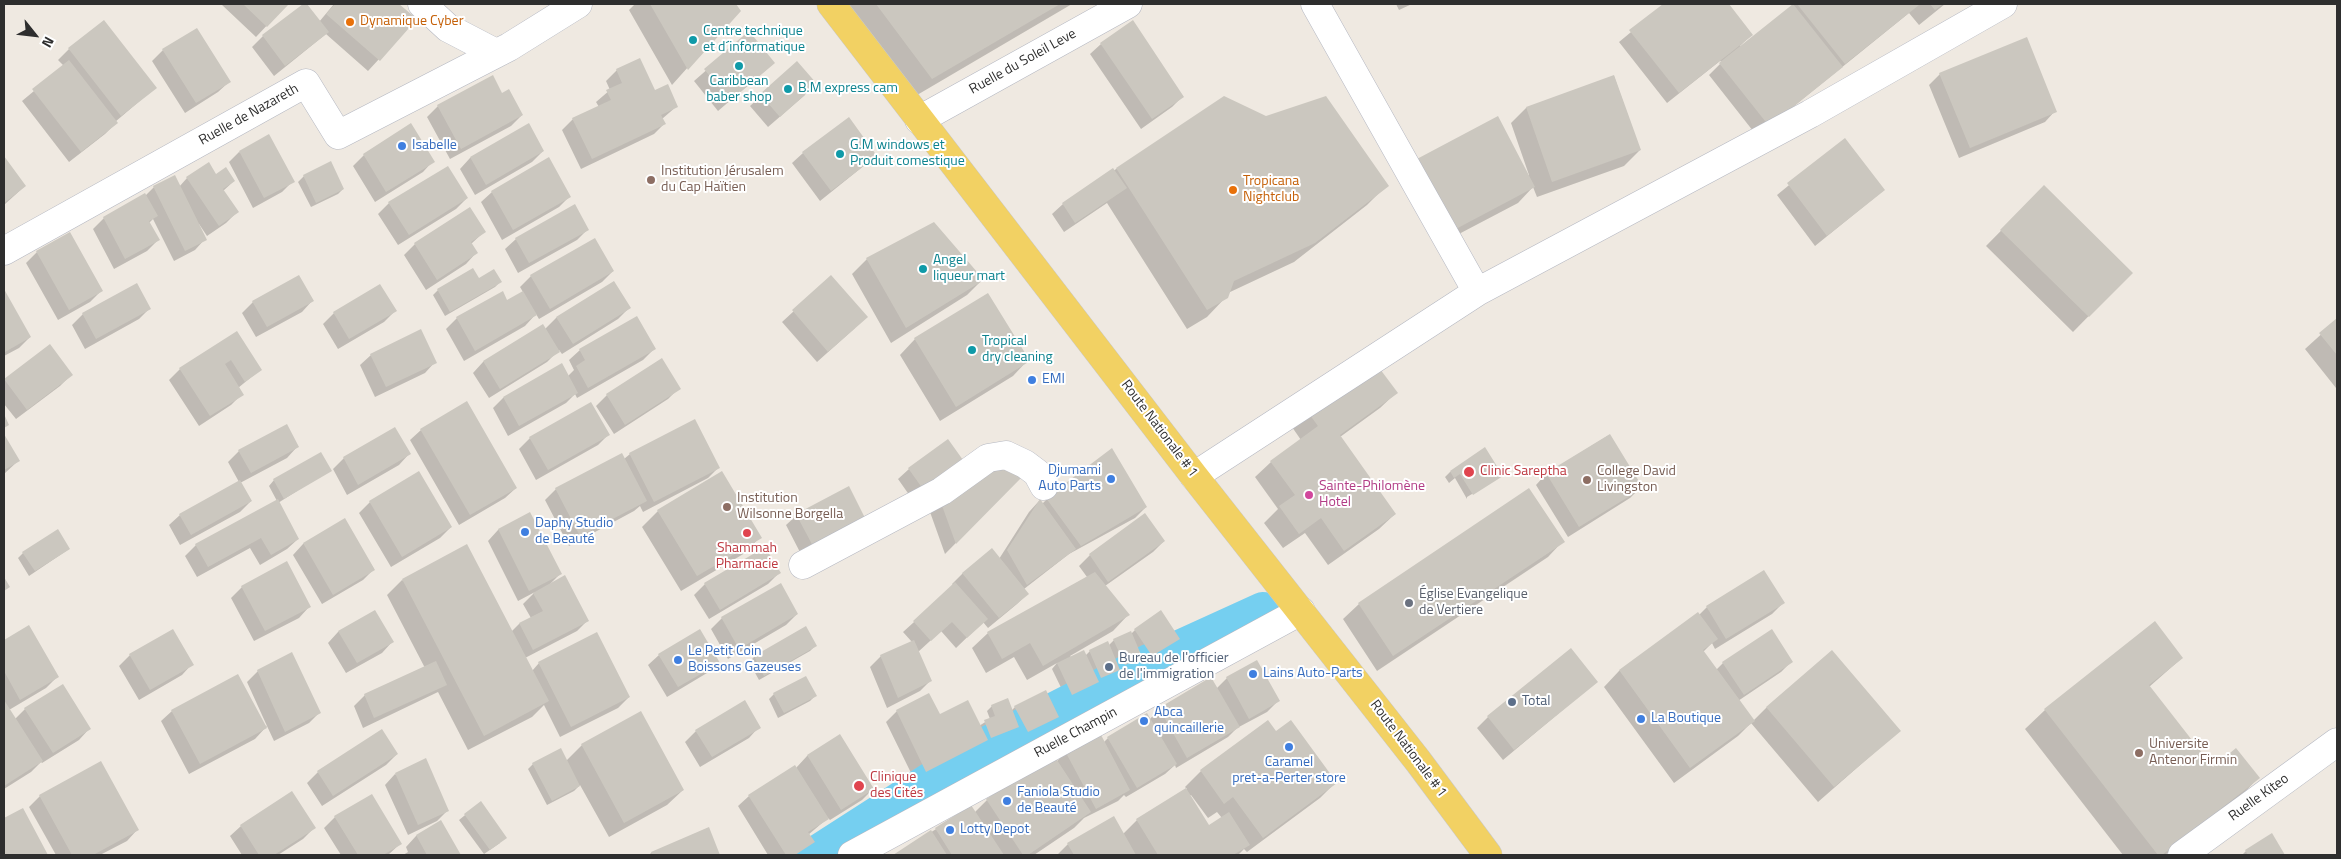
<!DOCTYPE html>
<html>
<head>
<meta charset="utf-8">
<style>
	body { margin:0 }
	#map { position:relative; width:2341px; height:859px; overflow:hidden; background:#efe9e1; font-family:"Titillium Web",sans-serif }
	canvas { display:block }
	.frame { position:absolute; inset:0; border:5px solid #2e2e2e; pointer-events:none }
	.north { position:absolute; left:10px; top:10px; width:50px; height:50px; -webkit-text-stroke:4px #fff; paint-order:stroke; rotate:119deg; font-size:14px; font-weight:700; line-height:20px; text-align:center; color:#2e2e2e }
	.north::after { content:''; display:block; margin:auto; width:18px; height:22px; background:#2e2e2e; clip-path:polygon(50% 0,100% 100%,50% 72%,0 100%) }
</style>
</head>
<body>
<div id="map">
<canvas width="2341" height="859"></canvas>
<div class="frame"></div>
<div class="north">N</div>
</div>
<script>
const c = document.querySelector('canvas').getContext('2d');
c.lineJoin = 'round';
function paint(path, color) {
  c.fillStyle = color;
  c.fill(path, 'evenodd');
}
function poly(rows) {
  const path = new Path2D();
  for (const r of rows) {
    path.moveTo(r[0], r[1]);
    for (let i = 2; i < r.length; i += 2) path.lineTo(r[i], r[i + 1]);
  }
  return path;
}
function strokePath(path, color, width, dash) {
  c.strokeStyle = color;
  c.lineWidth = width;
  c.lineCap = dash ? 'butt' : 'round';
  c.setLineDash(dash || []);
  c.stroke(path);
}
function drawText(font, color, halo, rows, align = 'center') {
  c.font = font + ' "Titillium Web",sans-serif';
  c.lineWidth = 4;
  c.setLineDash([]);
  c.textBaseline = 'middle';
  c.strokeStyle = halo;
  c.fillStyle = color;
  for (const [text, x, y, turn = 0] of rows) {
    c.save();
    c.translate(x, y);
    c.rotate((+turn || 0) * Math.PI / 180);
    c.textAlign = isNaN(turn) ? turn : align;
    if (halo) c.strokeText(text, 0, 0);
    c.fillText(text, 0, 0);
    c.restore();
  }
}
paint(poly([
	[221,4,287,4,256,37],
	[306,4,319,22,334,4,397,4,415,20,368,71,326,34,274,76,252,47,263,36],
	[635,4,735,4,739,10,672,85,629,10],
	[842,4,1072,4,912,98],
	[1396,4,1412,4,1399,10],
	[1665,4,1727,4,1751,35,1740,46,1742,47,1794,4,1945,4,1919,25,1909,13,1757,136,1709,75,1722,62,1720,61,1667,103,1619,42],
	[749,33,774,63,718,111,694,81],
	[1101,44,1183,96,1172,107,1141,129,1090,54],
	[69,49,155,88,115,122,116,123,105,134,69,162,22,101,64,66,58,60],
	[163,50,229,82,218,92,185,113,152,61],
	[797,63,805,95,768,127,750,106],
	[617,70,677,106,662,119,664,124,654,134,581,169,562,130,573,119,599,107,596,102,610,90,606,81],
	[1940,74,2055,111,2045,122,1959,158,1929,85],
	[1614,76,1640,150,1624,166,1537,197,1533,187,1518,203,1436,246,1400,177,1529,175,1511,123,1526,108],
	[1224,98,1387,185,1367,205,1294,262,1228,293,1226,297,1207,317,1187,329,1107,203,1064,232,1052,214,1063,204],
	[438,106,522,115,511,126,450,159,427,117],
	[528,125,543,151,532,162,475,195,460,169,470,158],
	[1844,140,1884,190,1815,246,1777,195],
	[239,152,293,181,282,192,253,208,229,162],
	[803,153,876,156,820,201,792,163],
	[364,155,433,161,423,172,375,202,353,166],
	[4,158,25,186,4,205],
	[330,163,343,189,338,194,311,207,298,182,304,176],
	[215,176,234,181,223,191,237,212,226,223,207,236,199,224,198,225,205,239,195,250,174,261,153,219,149,223,158,240,147,251,114,269,93,229,104,218,145,196,154,187,179,187,187,178],
	[2044,187,2131,273,2073,332,1986,246],
	[492,192,570,196,559,207,502,240,481,202],
	[467,198,456,209,398,245,378,214,389,203],
	[469,209,484,232,471,244,476,253,466,264,426,290,404,255,415,244],
	[587,230,577,240,518,273,505,249,516,239],
	[37,252,101,291,90,302,58,320,26,263],
	[867,259,982,280,967,295,891,343,852,274],
	[613,271,602,282,539,319,536,314,525,326,464,361,446,329,457,318,507,301,523,292,520,287,531,276],
	[831,277,855,328,817,362,782,322],
	[478,280,500,282,495,287,445,316,433,295,438,290],
	[614,282,629,308,618,319,562,354,559,350,547,362,489,398,473,373,483,362,543,326,545,329,556,318],
	[4,291,30,337,19,348,4,356],
	[312,301,302,312,256,337,242,313,253,302],
	[149,309,139,319,85,349,72,325,83,314],
	[395,311,384,322,338,349,323,324,334,313],
	[2337,320,2337,387,2336,388,2305,349],
	[236,333,260,370,238,388,242,394,231,405,199,426,169,380,180,369],
	[915,339,1028,360,1013,376,940,421,900,355],
	[49,346,71,375,60,386,16,419,4,404,4,381],
	[654,349,643,360,577,398,575,394,566,403,508,436,493,408,503,398,568,376,574,370,569,360,580,350],
	[371,355,435,362,425,373,375,397,360,365],
	[679,388,668,399,614,434,596,406,607,395],
	[1396,393,1380,408,1340,437,1395,514,1379,529,1328,565,1305,533,1283,548,1264,523,1278,509,1255,477,1271,462,1301,440,1292,427,1308,412],
	[421,430,516,488,505,498,459,525,410,440],
	[609,434,598,445,536,480,519,449,530,438],
	[1609,435,1641,487,1630,498,1568,537,1536,485,1546,474],
	[4,436,18,461,4,474],
	[948,441,917,506,898,479,909,469],
	[297,447,287,458,240,483,251,501,240,512,180,545,169,525,180,515,239,482,228,462,239,451],
	[409,454,399,465,347,495,333,469,344,458],
	[630,454,719,467,708,478,643,512,640,506,634,511,569,546,545,500,556,489,624,459],
	[330,470,278,503,298,539,287,549,260,565,250,548,197,577,185,556,196,545,277,501,269,486,274,480],
	[1450,472,1502,476,1467,497,1467,499,1455,478,1449,483,1445,477],
	[1020,478,945,554,930,512,941,501],
	[1047,499,1146,507,1135,518,1069,554,1024,589,1027,594,1017,604,988,628,983,622,956,648,941,631,918,652,931,680,920,691,887,708,870,667,881,656,912,642,903,632,954,586,952,584,963,573,999,559,1029,512,1039,501,1042,504],
	[370,502,451,527,440,538,391,567,359,513],
	[658,511,760,537,745,553,681,591,642,527],
	[530,514,560,574,550,584,587,621,577,631,525,658,532,671,539,663,629,697,618,708,560,737,544,705,532,717,468,750,438,692,363,728,354,706,365,695,425,668,387,595,402,580,511,632,519,624,531,618,523,604,535,592,518,601,488,541,498,530],
	[797,515,864,520,803,558,786,525],
	[344,520,374,569,363,580,322,604,293,555,303,544],
	[1164,541,1153,552,1105,586,1128,615,1113,631,1070,656,1071,657,1085,656,1090,651,1109,645,1114,640,1131,634,1135,630,1178,638,1173,644,1147,661,1139,649,1141,657,1136,662,1067,700,1052,669,1057,663,1027,680,1014,657,986,673,972,648,988,633,1087,577,1079,566,1090,555],
	[1563,541,1548,557,1377,671,1343,619,1359,604],
	[69,549,29,576,18,558,23,553],
	[779,573,768,584,709,619,694,595,705,584],
	[242,587,309,607,299,618,254,641,231,598],
	[1783,603,1772,614,1715,649,1712,643,1703,652,1716,670,1723,663,1791,662,1781,672,1738,701,1753,721,1767,707,1899,731,1818,802,1751,723,1738,736,1674,783,1604,687,1619,671,1698,613,1699,615,1707,607],
	[375,611,392,642,382,653,346,673,328,643,338,632],
	[797,614,786,625,728,659,711,629,722,618],
	[29,627,57,677,46,688,9,710,15,719,25,709,89,729,79,740,42,763,41,762,31,772,4,789,4,641],
	[806,628,815,646,810,651,759,680,749,662,754,657],
	[130,655,192,664,182,675,139,700,119,666],
	[659,655,718,663,707,673,667,697,648,665],
	[2182,658,2149,687,2212,769,2258,778,2239,798,2165,855,2123,855,2025,729,2045,710],
	[1257,662,1278,701,1267,712,1237,728,1228,737,1176,768,1175,765,1165,774,1126,797,1124,795,1118,801,1084,818,1074,828,1034,855,895,855,971,807,975,812,987,800,1056,762,1066,752,1104,742,1108,738,1150,719,1159,709,1211,679,1217,688,1227,678],
	[258,671,320,712,309,723,274,741,267,726,255,739,189,774,161,721,172,711,267,726,247,682],
	[1596,682,1503,760,1477,728,1488,717],
	[774,694,815,696,810,701,778,718,769,699],
	[929,695,939,716,979,726,990,719,987,711,992,706,1012,710,1015,707,1057,716,1053,721,1053,718,1022,734,1023,736,1052,721,1022,736,1018,727,1013,732,985,741,976,751,915,781,886,722,897,711],
	[745,702,759,727,749,738,700,767,685,742,696,731],
	[1268,722,1276,732,1335,783,1320,798,1247,852,1244,849,1238,855,1057,855,1068,844,1113,818,1123,834,1137,820,1187,789,1185,787,1201,771],
	[1191,795,1208,818,1217,812,1222,818,1208,826,1189,796],
	[839,736,873,789,862,800,830,820,828,818,808,835,813,842,799,855,768,855,738,806,749,796,796,768,807,756],
	[582,745,683,790,667,805,609,837,580,785,574,791,547,805,528,769,533,764,566,761],
	[397,754,386,765,322,806,307,783,318,772],
	[395,774,448,810,437,821,408,835,385,785],
	[40,796,137,830,127,841,100,855,56,855,29,807],
	[480,803,500,843,484,854,459,820],
	[23,810,46,855,4,855,4,820],
	[335,817,401,843,388,855,341,855,324,828],
	[440,822,460,855,403,855,408,852,406,847,416,836],
	[241,826,314,828,303,839,278,855,242,855,230,836],
	[708,828,719,855,649,855,651,853],
	[2272,835,2284,855,2242,855,2246,851]
]), '#0003');
strokePath(poly([
	[816,855,984,747,1151,662,1263,611]
]), '#75cff0', 38);
paint(poly([
	[243,4,289,4,267,27],
	[303,4,307,4,329,32,285,66,262,35],
	[335,4,399,4,417,19,380,61,326,14],
	[650,4,736,4,741,11,688,70],
	[876,4,1060,4,932,79],
	[1663,4,1729,4,1753,35,1679,93,1629,30],
	[1793,4,1843,67,1769,126,1719,63],
	[1797,4,1918,4,1919,5,1845,64],
	[1930,4,1943,4,1935,10],
	[104,20,157,88,121,116,68,48],
	[1133,20,1184,97,1152,119,1100,43],
	[197,28,231,82,196,103,162,49],
	[749,31,775,63,730,101,704,69],
	[2027,37,2057,112,1970,148,1939,73],
	[640,58,655,90,668,84,678,107,661,115,666,124,592,159,572,118,611,100,606,90,622,83,616,69],
	[69,60,118,123,81,152,32,89],
	[797,61,817,84,780,117,760,94],
	[493,75,502,93,509,89,523,115,461,149,437,105],
	[1614,75,1641,150,1552,182,1526,107],
	[1224,96,1266,116,1326,96,1389,186,1315,243,1234,281,1228,298,1207,310,1116,168],
	[1498,116,1535,187,1452,231,1415,160],
	[849,117,877,156,831,191,802,152],
	[411,123,435,162,386,192,363,154],
	[529,123,544,151,486,185,470,157],
	[269,134,295,182,264,198,239,151],
	[1845,138,1885,190,1827,236,1787,183],
	[4,156,26,186,4,203],
	[549,157,571,197,513,230,491,191],
	[331,161,344,189,316,203,303,175],
	[209,162,216,174,226,167,235,181,223,189,239,212,219,226,186,177],
	[448,166,468,198,409,235,388,202],
	[1113,168,1127,188,1075,223,1062,203],
	[175,175,207,240,185,251,153,186],
	[2044,185,2133,273,2089,317,2000,230],
	[145,193,158,216,149,221,160,240,125,259,103,217],
	[575,204,589,230,529,263,515,238],
	[470,207,486,232,471,242,478,253,437,280,414,243],
	[934,222,984,280,906,328,866,258],
	[70,232,103,291,69,310,36,251],
	[595,238,614,271,550,309,530,275],
	[473,268,479,278,494,269,502,282,450,312,437,289],
	[299,275,314,301,267,327,252,301],
	[831,275,868,317,828,352,792,310],
	[614,281,631,308,573,344,556,317],
	[137,283,151,309,96,339,82,313],
	[380,284,397,311,349,339,333,312],
	[4,289,31,337,5,352,4,350],
	[503,291,507,300,523,291,537,315,475,351,456,317],
	[988,293,1030,361,956,407,914,338],
	[637,316,656,349,588,388,576,366,585,360,579,349],
	[2337,318,2337,355,2319,333],
	[543,324,560,352,500,389,483,361],
	[421,329,437,363,386,387,370,354],
	[237,331,262,370,245,382,231,360,225,364,244,395,210,416,179,368],
	[50,344,73,375,27,410,4,379],
	[662,358,681,389,625,425,606,394],
	[1374,361,1398,393,1340,435,1396,514,1344,551,1321,518,1299,534,1279,506,1295,495,1270,461,1318,426,1307,411],
	[562,363,578,393,519,426,503,397],
	[467,401,517,488,470,515,420,429],
	[591,402,610,435,548,470,529,437],
	[4,414,9,425,4,428],
	[695,419,720,468,654,502,629,453],
	[287,424,299,447,251,473,238,450],
	[395,427,411,454,358,485,343,457],
	[4,434,20,461,4,470],
	[1610,434,1643,488,1579,527,1546,473],
	[948,439,968,467,928,496,908,468],
	[1485,447,1503,476,1473,495,1460,474,1454,478,1450,471],
	[1112,448,1147,507,1081,546,1046,498],
	[321,452,332,471,284,499,273,479],
	[622,453,647,501,580,536,555,488],
	[1005,458,1021,478,956,544,940,500],
	[419,471,452,527,402,557,369,501],
	[722,471,762,538,697,576,657,510],
	[240,480,252,501,191,535,179,514],
	[849,486,866,520,814,548,796,514],
	[1529,488,1565,542,1393,656,1358,603],
	[278,499,299,539,271,555,261,538,208,567,195,544],
	[1040,499,1076,549,1027,585,1007,550],
	[530,512,562,574,529,591,498,529],
	[1145,513,1165,541,1108,582,1089,554],
	[345,518,375,570,333,595,303,543],
	[58,529,70,549,35,571,22,552],
	[467,544,549,701,484,736,402,579],
	[765,547,781,573,720,610,704,583],
	[992,548,1029,594,999,618,962,573],
	[287,561,311,607,265,631,241,586],
	[1764,570,1785,603,1726,639,1706,606],
	[1095,572,1130,615,1043,666,1030,643,1002,659,987,632],
	[565,575,589,621,533,650,519,623,543,611,533,593],
	[4,577,10,587,4,591],
	[955,582,988,619,967,638,952,622,931,641,913,621],
	[781,583,798,614,739,649,721,617],
	[375,610,394,642,357,663,338,631],
	[1161,610,1180,639,1152,656,1134,629],
	[1698,612,1718,639,1703,650,1755,721,1690,768,1619,670],
	[2155,621,2183,658,2149,685,2213,767,2236,748,2260,778,2162,855,2158,855,2044,709],
	[29,625,59,677,20,700,4,671,4,640],
	[806,626,817,646,764,676,754,656],
	[173,629,194,665,150,690,129,654],
	[700,629,720,663,678,687,658,654],
	[1772,629,1793,662,1744,695,1722,662],
	[1131,631,1142,657,1125,665,1113,639],
	[597,632,630,697,571,727,538,662],
	[914,640,932,681,898,698,880,655],
	[1108,641,1120,670,1101,678,1089,650],
	[1571,648,1598,682,1514,750,1487,716],
	[1084,650,1099,682,1072,695,1057,663],
	[1832,650,1901,731,1834,787,1766,707],
	[292,652,321,713,285,732,257,670],
	[1257,660,1280,701,1249,719,1226,677],
	[436,661,447,685,374,718,364,694],
	[238,674,267,728,200,764,171,710],
	[806,676,817,696,784,713,773,693],
	[1211,677,1240,727,1187,758,1159,708],
	[63,684,91,729,53,753,24,708],
	[1046,690,1059,717,1028,732,1014,706],
	[929,693,940,714,968,700,988,740,926,772,896,710],
	[1008,698,1019,727,991,738,984,720,995,716,991,705],
	[4,700,43,761,4,786],
	[745,700,761,728,712,757,695,730],
	[641,711,684,790,624,823,581,744],
	[1147,713,1177,764,1137,788,1107,737],
	[1268,720,1276,731,1291,720,1337,783,1263,838,1233,797,1224,804,1200,770],
	[382,729,398,754,333,796,317,771],
	[1100,733,1130,790,1096,809,1065,751],
	[840,734,874,789,841,810,807,755],
	[561,748,580,786,552,801,532,763],
	[1053,754,1091,812,1028,855,1023,855,986,799],
	[426,758,449,811,418,825,395,773],
	[101,761,139,830,93,855,72,855,39,795],
	[795,765,829,819,808,832,815,842,795,855,786,855,748,795],
	[1186,788,1209,825,1229,812,1250,845,1233,855,1158,855,1136,819],
	[292,791,316,828,274,855,259,855,240,825],
	[372,794,402,844,383,855,358,855,334,816],
	[481,801,507,838,490,850,464,814],
	[971,805,1004,855,952,855,935,828],
	[23,808,48,855,4,855,4,818],
	[1114,816,1136,855,1074,855,1067,843],
	[441,820,461,855,427,855,416,835],
	[709,827,720,855,652,855,651,852],
	[931,830,947,855,893,855],
	[2272,833,2285,855,2248,855,2245,850]
]), '#cbc7bf');
const minor = poly([
	[422,4,448,28,496,53],
	[1315,4,1477,292],
	[919,120,1128,4],
	[4,251,306,83,338,135,509,47,578,4],
	[1194,476,1477,292,1810,114,2003,4],
	[803,565,942,491,988,458,1006,455,1025,464,1037,473,1044,486],
	[852,855,1301,611],
	[2182,855,2337,742]
]);
const primary = poly([
	[831,4,1194,476,1418,761,1488,855]
]);
strokePath(minor, '#b4b7c1', 29);
strokePath(primary, '#c9c9c9', 29);
strokePath(minor, '#fff', 28);
strokePath(primary, '#f2d163', 28);
for (const [x, y, r, color] of [
	[350,22,5,"#e8710a"],
	[693,40,5,"#0f9aa8"],
	[739,66,5,"#0f9aa8"],
	[788,89,5,"#0f9aa8"],
	[402,146,5,"#3f7fe0"],
	[840,154,5,"#0f9aa8"],
	[651,180,5,"#8d6e63"],
	[1233,190,5,"#e8710a"],
	[923,269,5,"#0f9aa8"],
	[972,350,5,"#0f9aa8"],
	[1032,380,5,"#3f7fe0"],
	[1469,472,6,"#e0444e"],
	[1111,479,5,"#3f7fe0"],
	[1587,480,5,"#8d6e63"],
	[1309,495,5,"#d1479c"],
	[727,507,5,"#8d6e63"],
	[525,532,5,"#3f7fe0"],
	[747,533,5,"#e0444e"],
	[1409,603,5,"#6b7280"],
	[678,660,5,"#3f7fe0"],
	[1109,667,5,"#5c6f8a"],
	[1253,674,5,"#3f7fe0"],
	[1512,702,5,"#5c6f8a"],
	[1641,719,5,"#3f7fe0"],
	[1144,721,5,"#3f7fe0"],
	[1289,747,5,"#3f7fe0"],
	[2139,753,5,"#8d6e63"],
	[859,786,6,"#e0444e"],
	[1007,801,5,"#3f7fe0"],
	[950,830,5,"#3f7fe0"]
]) {
  const dot = new Path2D();
  dot.arc(x, y, r, 0, 2 * Math.PI);
  c.fillStyle = color;
  c.fill(dot);
  strokePath(dot, '#fff', 2);
}
drawText('14px', '#c56008', '#fff', [
	["Dynamique Cyber",360,22],
	["Tropicana",1243,182],
	["Nightclub",1243,198]
], 'left');
drawText('14px', '#0d838f', '#fff', [
	["Centre technique",703,32],
	["et d´informatique",703,48],
	["Caribbean",739,82,"center"],
	["baber shop",739,98,"center"],
	["B.M express cam",798,89],
	["G.M windows et",850,146],
	["Produit comestique",850,162],
	["Angel",933,261],
	["liqueur mart",933,277],
	["Tropical",982,342],
	["dry cleaning",982,358]
], 'left');
drawText('14px', '#2e2e2e', '#fff', [
	["Ruelle du Soleil Leve",1023,62,-29],
	["Ruelle de Nazareth",249,115,-29],
	["Route Nationale # 1",1159,429,53],
	["Ruelle Champin",1076,733,-28],
	["Route Nationale # 1",1408,749,53],
	["Ruelle Kiteo",2259,798,-36]
]);
drawText('14px', '#366cbe', '#fff', [
	["Isabelle",412,146],
	["EMI",1042,380],
	["Djumami",1101,471,"right"],
	["Auto Parts",1101,487,"right"],
	["Daphy Studio",535,524],
	["de Beauté",535,540],
	["Le Petit Coin",688,652],
	["Boissons Gazeuses",688,668],
	["Lains Auto-Parts",1263,674],
	["Abca",1154,713],
	["quincaillerie",1154,729],
	["La Boutique",1651,719],
	["Caramel",1289,763,"center"],
	["pret-a-Perter store",1289,779,"center"],
	["Faniola Studio",1017,793],
	["de Beauté",1017,809],
	["Lotty Depot",960,830]
], 'left');
drawText('14px', '#785e54', '#fff', [
	["Institution Jérusalem",661,172],
	["du Cap Haïtien",661,188],
	["College David",1597,472],
	["Livingston",1597,488],
	["Institution",737,499],
	["Wilsonne Borgella",737,515],
	["Universite",2149,745],
	["Antenor Firmin",2149,761]
], 'left');
drawText('14px', '#be3a42', '#fff', [
	["Clinic Sareptha",1480,472],
	["Shammah",747,549,"center"],
	["Pharmacie",747,565,"center"],
	["Clinique",870,778],
	["des Cités",870,794]
], 'left');
drawText('14px', '#b23c85', '#fff', [
	["Sainte-Philomène",1319,487],
	["Hotel",1319,503]
], 'left');
drawText('14px', '#5b616d', '#fff', [
	["Église Evangelique",1419,595],
	["de Vertiere",1419,611]
], 'left');
drawText('14px', '#4e5e75', '#fff', [
	["Bureau de l'officier",1119,659],
	["de l'immigration",1119,675],
	["Total",1522,702]
], 'left');
</script>
</body>
</html>
